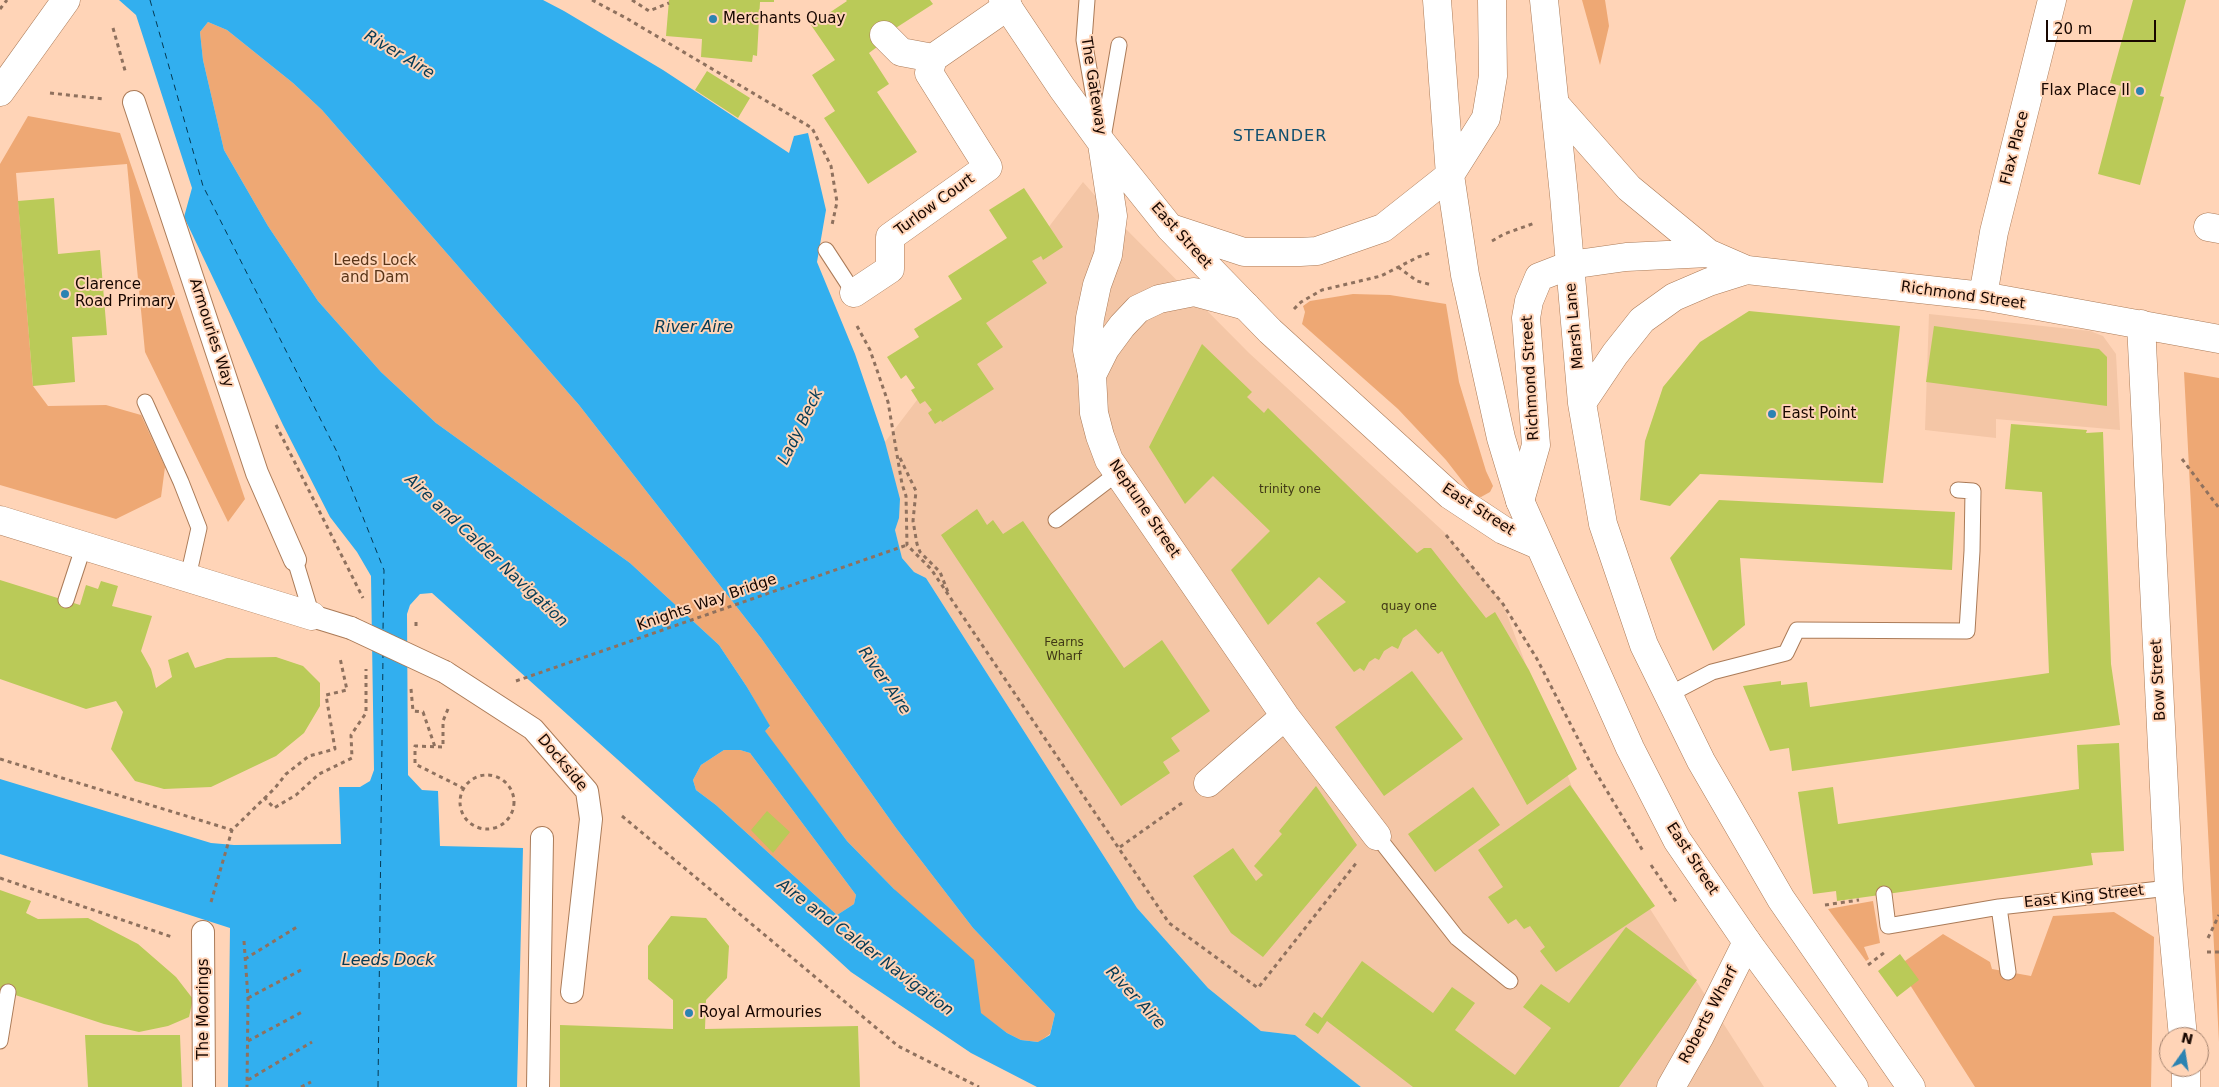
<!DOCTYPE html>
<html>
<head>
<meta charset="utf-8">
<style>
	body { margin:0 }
	#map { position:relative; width:2219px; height:1087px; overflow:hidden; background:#ffd4b7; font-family:"DejaVu Sans",sans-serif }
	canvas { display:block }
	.north { position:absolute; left:2159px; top:1027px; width:50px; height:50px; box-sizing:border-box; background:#ffd4b7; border:1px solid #a3826e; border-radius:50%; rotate:13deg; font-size:14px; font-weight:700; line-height:20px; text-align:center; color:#180700 }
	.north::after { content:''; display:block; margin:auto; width:18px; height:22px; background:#2c83b2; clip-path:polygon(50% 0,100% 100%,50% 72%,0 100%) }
	.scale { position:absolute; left:2046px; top:20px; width:110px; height:22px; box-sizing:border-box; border:2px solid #180700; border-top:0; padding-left:6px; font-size:15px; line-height:18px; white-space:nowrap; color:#180700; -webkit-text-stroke:4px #ffd4b7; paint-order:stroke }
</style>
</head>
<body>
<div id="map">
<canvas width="2219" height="1087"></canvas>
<div class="north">N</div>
<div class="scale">20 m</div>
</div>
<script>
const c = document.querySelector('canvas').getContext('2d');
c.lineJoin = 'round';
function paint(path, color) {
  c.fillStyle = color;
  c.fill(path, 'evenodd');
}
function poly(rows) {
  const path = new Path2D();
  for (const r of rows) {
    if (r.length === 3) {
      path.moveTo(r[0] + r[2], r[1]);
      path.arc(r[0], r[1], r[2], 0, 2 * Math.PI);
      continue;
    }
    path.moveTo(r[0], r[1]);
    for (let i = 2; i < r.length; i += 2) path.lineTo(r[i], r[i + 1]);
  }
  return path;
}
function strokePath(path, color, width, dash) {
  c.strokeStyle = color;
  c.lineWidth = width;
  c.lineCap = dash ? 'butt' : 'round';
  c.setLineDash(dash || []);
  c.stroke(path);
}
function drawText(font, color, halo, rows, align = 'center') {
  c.font = font + ' "DejaVu Sans",sans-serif';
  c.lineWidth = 4;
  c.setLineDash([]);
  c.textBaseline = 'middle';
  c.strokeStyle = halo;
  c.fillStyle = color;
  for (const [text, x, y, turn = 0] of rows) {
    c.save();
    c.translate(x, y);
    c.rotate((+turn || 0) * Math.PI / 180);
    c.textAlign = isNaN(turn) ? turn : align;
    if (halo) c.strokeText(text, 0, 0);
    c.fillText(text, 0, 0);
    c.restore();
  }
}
paint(poly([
	[1083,182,1113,216,1249,353,1443,531,1503,604,1572,787,1764,1087,1361,1087,1295,1035,1261,1031,1208,988,1137,908,926,578,914,572,902,558,895,530,885,442],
	[1929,314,2090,331,2103,336,2116,354,2120,430,1996,419,1996,438,1925,430]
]), '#f4c6a6');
paint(poly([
	[1582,0,1605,0,1609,26,1600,65],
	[208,22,227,30,293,83,322,110,579,405,761,638,896,828,973,928,1055,1014,1050,1034,1039,1042,1021,1040,1007,1033,980,1013,978,997,894,889,847,841,764,731,770,727,747,687,719,645,630,563,436,423,381,372,318,301,268,226,224,150,203,60,200,32],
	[28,116,120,133,245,499,228,522,145,352,127,164,16,173,33,386,48,406,106,405,141,415,165,467,161,497,116,519,0,485,0,164],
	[1353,294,1390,295,1446,304,1459,382,1486,471,1493,486,1490,492,1481,497,1474,496,1446,460,1398,409,1302,324,1305,312,1303,306,1310,301],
	[2184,372,2219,378,2219,1042],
	[724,750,740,750,750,753,856,895,854,904,837,915,716,805,696,790,693,780,701,765],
	[1873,901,1880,943,1864,947,1869,959,1866,961,1828,909],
	[2114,912,2154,937,2151,1087,1975,1087,1898,966,1943,934,1990,962,1992,969,2031,976,2053,916]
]), '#eea874');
paint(poly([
	[119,0,543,0,564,11,663,70,789,153,794,136,808,133,826,210,817,262,855,354,885,442,900,499,899,518,895,530,902,558,914,572,926,578,1137,908,1208,988,1261,1031,1295,1035,1361,1087,1037,1087,971,1053,851,972,695,829,432,593,420,594,410,605,407,614,408,775,422,790,438,791,440,846,523,848,517,1087,228,1087,230,928,0,854,0,779,211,843,234,845,341,844,339,787,360,787,370,781,374,770,371,576,357,552,330,517,283,425,184,217,192,188,136,15],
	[208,22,227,30,293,83,322,110,579,405,761,638,896,828,973,928,1055,1014,1050,1035,1038,1042,1021,1040,1007,1033,981,1013,974,960,894,889,847,841,765,731,770,726,747,687,719,645,630,563,436,423,381,372,318,301,268,226,224,150,203,60,200,32],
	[724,750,740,750,750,753,856,895,854,904,837,915,716,805,696,790,693,780,701,765]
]), '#32afef');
strokePath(poly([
	[150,0,203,186,337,452,384,570,383,631],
	[378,1087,383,655]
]), '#053a54', 1, [6, 5]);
paint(poly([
	[669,0,774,0,774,2,760,2,757,56,753,55,752,62,701,57,702,39,666,36],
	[846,0,930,0,933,4,874,42,877,47,869,53,889,84,877,92,917,152,868,184,824,118,835,111,812,75,835,60,811,25,847,1],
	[2133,0,2186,0,2160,96,2164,97,2140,185,2098,174,2121,86,2110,83],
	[707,71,750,98,738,118,695,90],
	[1024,188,1063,247,1043,260,1041,256,1032,261,1047,283,986,323,1003,347,977,364,994,389,942,422,941,420,935,424,928,413,932,410,925,401,920,404,911,390,915,388,906,375,901,379,887,357,919,337,914,329,962,299,948,276,1007,238,989,210],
	[54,198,58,254,100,250,107,335,72,337,75,382,33,386,18,201],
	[1749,311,1900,326,1883,483,1700,474,1670,506,1640,500,1645,441,1663,387,1700,342],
	[1934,326,2099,349,2107,357,2107,406,1926,382],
	[1202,344,1252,392,1247,397,1264,413,1268,408,1417,553,1424,548,1431,548,1486,618,1495,612,1529,670,1577,769,1527,805,1442,651,1438,654,1416,629,1403,638,1398,649,1392,646,1384,651,1379,660,1375,658,1369,662,1364,671,1360,668,1354,672,1316,623,1346,602,1319,577,1268,625,1231,570,1270,531,1213,476,1185,504,1149,447],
	[2011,424,2087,430,2086,433,2103,432,2111,664,2120,725,1792,771,1789,748,1770,751,1743,686,1781,681,1781,685,1807,682,1810,707,2049,673,2042,492,2005,489],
	[1719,500,1955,512,1952,570,1740,558,1745,625,1713,651,1670,558],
	[977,509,987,525,993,520,1003,534,1023,521,1124,668,1162,640,1210,711,1171,738,1180,751,1163,762,1170,773,1121,806,941,535],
	[0,580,80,605,86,585,98,589,101,581,118,586,112,606,152,616,141,651,151,669,156,688,172,677,168,660,188,652,195,668,227,658,276,657,303,666,320,683,320,706,304,733,276,756,211,787,164,789,135,781,111,749,123,712,116,701,86,709,0,679],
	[1412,671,1463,739,1384,796,1335,727],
	[2119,743,2124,851,2091,853,2093,865,1837,901,1836,891,1813,894,1798,792,1833,787,1838,824,2079,789,2077,745],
	[1570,785,1655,906,1556,972,1540,951,1545,947,1530,926,1524,929,1516,919,1508,924,1488,897,1503,887,1478,850],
	[1316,786,1357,845,1263,957,1231,933,1193,876,1233,848,1256,881,1263,875,1254,866,1282,834,1279,831],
	[1473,787,1500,825,1435,872,1408,834],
	[767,811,790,832,773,853,751,830],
	[0,890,31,901,26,913,38,919,88,918,138,944,176,977,193,999,189,1017,168,1026,139,1032,104,1024,0,990],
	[671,916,706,918,729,946,727,978,706,1000,705,1029,858,1026,860,1087,560,1087,560,1025,673,1029,673,1000,648,979,648,946],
	[1626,927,1697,980,1619,1087,1413,1087,1327,1021,1318,1034,1305,1025,1314,1012,1322,1018,1362,961,1433,1013,1452,987,1475,1003,1455,1030,1515,1075,1551,1028,1523,1007,1541,984,1569,1003],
	[1900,954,1919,980,1897,997,1878,971],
	[85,1035,180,1035,182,1087,88,1087]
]), '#baca58');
const service = poly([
	[1087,0,1084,40,1100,132],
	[1104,132,1119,45],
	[826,250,854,293],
	[145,402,181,482,199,528,188,577],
	[1056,520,1119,472],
	[295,560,312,616],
	[66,600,84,545],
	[1668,695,1712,672,1786,653,1797,630,1967,631,1972,551,1973,491,1958,490],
	[1377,836,1457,938,1510,981],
	[1884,894,1888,926,1999,907,2169,888],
	[1999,907,2008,972],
	[0,1041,8,992]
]);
const pedestrian = poly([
	[134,102,257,473,295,560],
	[312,616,351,628],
	[445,672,533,729,587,791,591,819,572,992],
	[203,932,204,1087],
	[538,1087,542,838]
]);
const minor = poly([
	[884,35,901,52,933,58],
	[1555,104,1629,188,1708,253,1747,270,1983,296,2219,339],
	[2208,227,2219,229],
	[854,293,890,269,890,237,988,167,929,73,933,58,1008,6],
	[1983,296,1994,232,2052,0],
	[1246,306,1194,292,1159,299,1138,309,1122,326,1105,349,1092,375,1094,413,1100,436,1109,460,1285,716,1377,836],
	[2141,324,2169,888,2183,1037],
	[1520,501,1536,445,1526,318,1529,301,1539,277,1570,265,1626,257,1708,253],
	[0,520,312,616],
	[1208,783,1285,716],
	[2186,1067,2186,1087],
	[1671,1087,1700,1036,1747,942]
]);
const secondary = poly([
	[0,92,66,0]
]);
const trunk = poly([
	[1003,0,1062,88,1102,143,1170,228,1270,331,1450,495,1503,530,1538,545],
	[1437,0,1450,175,1465,275,1501,438,1520,501,1630,748,1677,840,1747,942,1854,1087],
	[1544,0,1564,195,1582,403,1603,524,1644,645,1701,761,1781,899,1911,1087],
	[1174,229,1244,252,1300,252,1317,251,1383,228,1450,175,1486,118,1493,76,1492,0],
	[1092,375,1087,350,1090,318,1097,285,1108,255,1113,216,1102,144],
	[1582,403,1615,354,1642,320,1674,297,1709,282,1747,270]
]);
strokePath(service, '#ab7b58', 17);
strokePath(pedestrian, '#ab7b58', 24);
strokePath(minor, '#ab7b58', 29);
strokePath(secondary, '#ab7b58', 29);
strokePath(trunk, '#ab7b58', 29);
strokePath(poly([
	[592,0,626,18,812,128,831,166,837,202,832,225],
	[632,0,649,11,669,3],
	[0,9,7,0],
	[113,28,126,74],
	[50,93,104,99],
	[1492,241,1504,234,1535,223],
	[1398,267,1417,281,1432,285],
	[1294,309,1301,302,1322,290,1381,276,1418,257,1430,253],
	[857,326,870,350,888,402,902,484,906,496,907,545,931,569,1169,923,1258,988,1357,862],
	[276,425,363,598],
	[900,458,916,491,913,521,917,544,920,552,940,572,948,592],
	[2182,459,2219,508],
	[1446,535,1503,604,1537,659,1592,766,1643,851],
	[416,626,416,619],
	[516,681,907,545],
	[411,689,413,711,423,712,435,747],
	[448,709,443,721,443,747,415,746,415,764,463,788],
	[0,759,232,830],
	[487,802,27],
	[264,797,274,808,296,795,319,774,352,758,351,735,366,713,366,669],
	[622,816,898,1046,979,1087],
	[1120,847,1182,803],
	[1651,865,1677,903],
	[0,878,172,937],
	[211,902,232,830,275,788,286,774,309,756,335,749,326,695,347,690,340,658],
	[1825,905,1859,900],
	[2208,938,2219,915],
	[244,941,248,998,247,1087],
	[2207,952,2219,952],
	[245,959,297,927],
	[1868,965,1885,952],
	[248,998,301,970],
	[248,1041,302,1012],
	[248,1080,312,1042],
	[301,1087,311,1082]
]), '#8f715e', 3, [4, 4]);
strokePath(service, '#fff', 15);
strokePath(pedestrian, '#fff', 22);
strokePath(minor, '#fff', 28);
strokePath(secondary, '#fff', 28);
strokePath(trunk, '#fff', 28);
const pedestrianBridge = poly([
	[351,628,445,672]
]);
strokePath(pedestrianBridge, '#ab7b58', 24, []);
strokePath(pedestrianBridge, '#fff', 22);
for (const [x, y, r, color] of [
	[713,19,5,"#2c83b2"],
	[2140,91,5,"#2c83b2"],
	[65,294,5,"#2c83b2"],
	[1772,414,5,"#2c83b2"],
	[689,1013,5,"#2c83b2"]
]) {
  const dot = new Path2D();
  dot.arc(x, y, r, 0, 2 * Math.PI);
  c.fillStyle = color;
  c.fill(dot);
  strokePath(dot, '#ffd4b7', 2);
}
drawText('12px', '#403816', null, [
	["trinity one",1290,490],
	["quay one",1409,607],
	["Fearns",1064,643],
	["Wharf",1064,657]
]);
drawText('15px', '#180700', '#ffd4b7', [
	["Merchants Quay",723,19],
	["Flax Place II",2130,91,"right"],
	["Clarence",75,285],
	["Road Primary",75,302],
	["East Point",1782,414],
	["Royal Armouries",699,1013]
], 'left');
drawText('15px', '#180700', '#ffd4b7', [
	["The Gateway",1093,86,81],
	["Flax Place",2015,148,-76],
	["Turlow Court",935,205,-36],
	["East Street",1181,236,48],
	["Richmond Street",1963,296,8],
	["Marsh Lane",1575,326,-95],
	["Armouries Way",211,333,72],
	["Richmond Street",1531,378,-93],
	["Neptune Street",1144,509,56],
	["East Street",1478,510,33],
	["Knights Way Bridge",707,603,-19],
	["Bow Street",2159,680,-93],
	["Dockside",562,763,50],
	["East Street",1692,859,57],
	["East King Street",2084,897,-6],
	["The Moorings",204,1009,-90],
	["Roberts Wharf",1709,1015,-62]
]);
drawText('15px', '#5a3518', '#ffd4b7', [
	["Leeds Lock",375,261],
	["and Dam",375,278]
]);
drawText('italic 16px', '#053a54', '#ffd4b7', [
	["River Aire",399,55,31],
	["River Aire",694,328],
	["Lady Beck",801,427,-64],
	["Aire and Calder Navigation",486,551,43],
	["River Aire",884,681,55],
	["Aire and Calder Navigation",865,948,37],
	["Leeds Dock",388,961],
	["River Aire",1135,998,47]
]);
c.letterSpacing = '1px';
drawText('16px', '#104f6f', '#ffd4b7', [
	["STEANDER",1280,137]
]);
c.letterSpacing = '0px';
</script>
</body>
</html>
